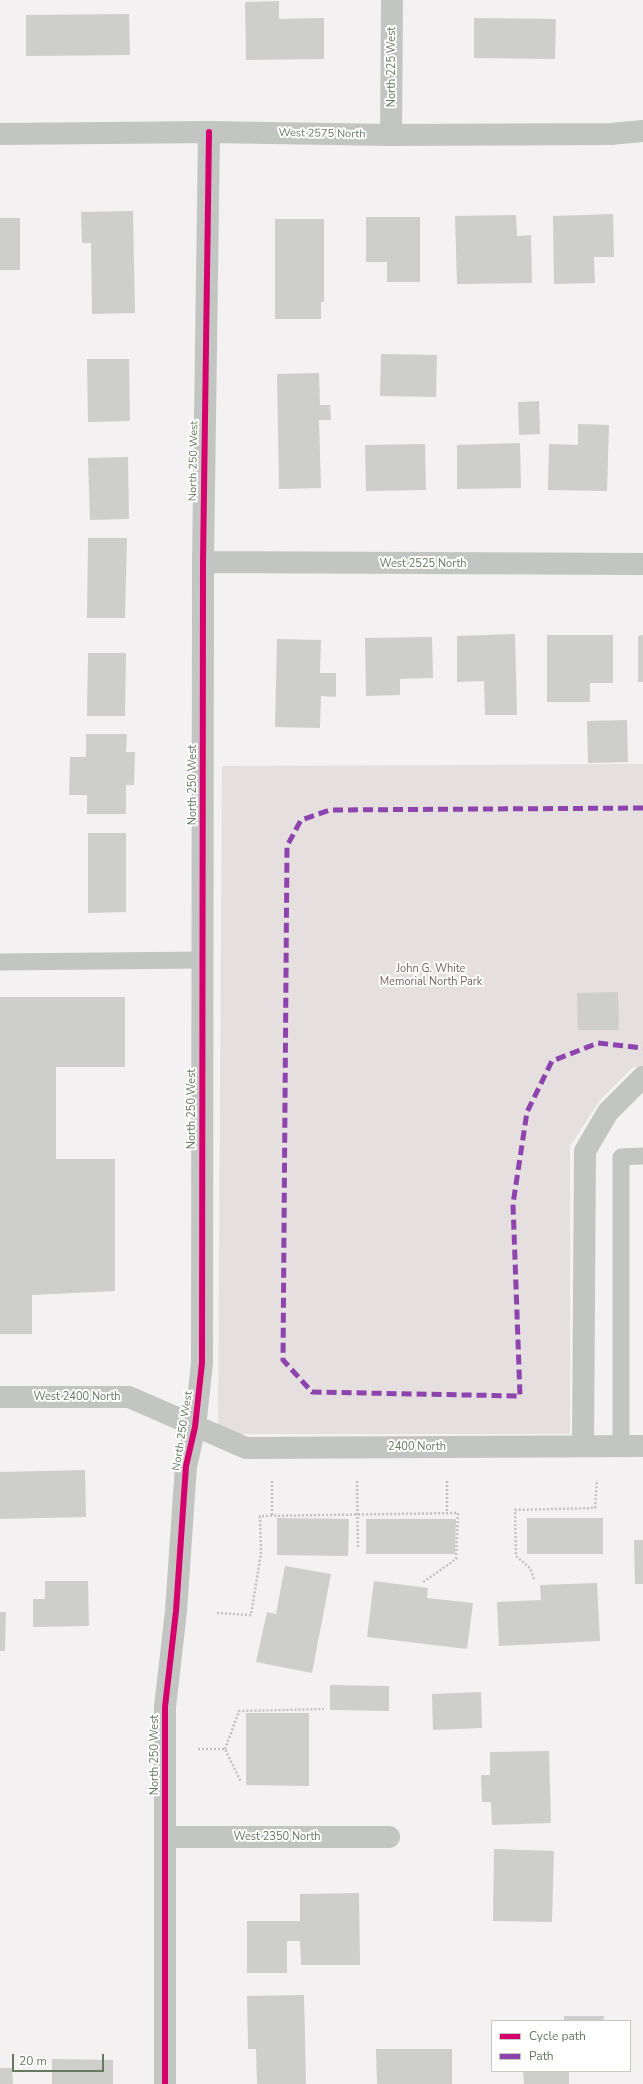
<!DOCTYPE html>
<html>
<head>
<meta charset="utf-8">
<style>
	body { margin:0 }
	#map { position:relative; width:643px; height:2084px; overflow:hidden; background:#f3f1f2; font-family:"Nunito Sans",sans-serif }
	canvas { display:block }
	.legend { position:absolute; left:491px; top:2020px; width:140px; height:52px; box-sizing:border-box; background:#fff; border:1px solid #c2cabf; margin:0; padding:5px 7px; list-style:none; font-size:12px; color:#667a60 }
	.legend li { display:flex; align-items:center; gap:8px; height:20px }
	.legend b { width:20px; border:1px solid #c2cabf }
	.scale { position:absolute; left:12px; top:2054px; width:92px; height:18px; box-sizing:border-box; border:2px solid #667a60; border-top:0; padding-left:5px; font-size:12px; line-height:14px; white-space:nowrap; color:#667a60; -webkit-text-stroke:3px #fff; paint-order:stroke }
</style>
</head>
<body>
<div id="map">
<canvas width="643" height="2084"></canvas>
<ul class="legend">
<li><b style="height:5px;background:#d6006c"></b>Cycle path</li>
<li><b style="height:5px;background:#8e44ad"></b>Path</li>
</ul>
<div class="scale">20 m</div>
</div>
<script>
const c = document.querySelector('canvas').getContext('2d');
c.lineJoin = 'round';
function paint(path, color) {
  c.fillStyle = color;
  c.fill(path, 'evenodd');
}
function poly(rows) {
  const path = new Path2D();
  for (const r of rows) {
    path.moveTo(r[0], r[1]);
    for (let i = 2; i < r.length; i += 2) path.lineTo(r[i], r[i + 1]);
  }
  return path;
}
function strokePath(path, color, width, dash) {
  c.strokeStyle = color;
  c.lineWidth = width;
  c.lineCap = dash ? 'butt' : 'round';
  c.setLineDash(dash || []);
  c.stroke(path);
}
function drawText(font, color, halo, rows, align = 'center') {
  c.font = font + ' "Nunito Sans",sans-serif';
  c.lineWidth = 4;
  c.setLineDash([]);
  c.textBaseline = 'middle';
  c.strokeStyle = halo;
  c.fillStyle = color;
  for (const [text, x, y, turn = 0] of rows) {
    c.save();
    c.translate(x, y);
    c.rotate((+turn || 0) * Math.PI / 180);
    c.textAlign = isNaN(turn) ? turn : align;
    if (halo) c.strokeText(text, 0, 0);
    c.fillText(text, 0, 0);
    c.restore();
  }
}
paint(poly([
	[643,764,643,1067,633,1067,600,1100,570,1146,570,1434,218,1434,222,766]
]), '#e5dfe0');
paint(poly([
	[279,1,279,19,324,18,324,59,246,60,245,2],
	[129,14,130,55,26,56,26,15],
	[474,18,556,19,555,59,474,58],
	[133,211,135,313,92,314,91,243,82,243,81,212],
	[613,214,614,257,594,257,595,283,554,284,553,216],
	[516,215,517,236,531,235,532,283,457,284,455,216],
	[366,217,420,217,420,282,387,282,387,262,366,262],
	[0,218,20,218,20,270,0,270],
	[275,219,324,219,324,302,321,302,321,319,275,319],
	[381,354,437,355,436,397,380,396],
	[87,359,129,359,130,421,88,422],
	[319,373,320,405,330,405,331,420,319,420,321,488,279,489,277,374],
	[539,401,540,434,519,435,518,402],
	[578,424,609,425,607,491,548,490,549,444,578,445],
	[520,443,521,488,457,489,457,445],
	[425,444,426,490,366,491,365,445],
	[128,457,129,519,90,520,88,458],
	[88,538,127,538,125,618,87,618],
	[515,634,517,715,485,715,484,681,457,682,457,636],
	[547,635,613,635,613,683,590,683,590,702,547,702],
	[643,635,643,682,638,682,638,636],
	[432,637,433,678,400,679,400,695,366,696,365,638],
	[277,639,321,640,320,673,336,673,336,697,321,696,320,728,275,727],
	[88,653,126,653,125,716,87,716],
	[627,720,628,762,588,763,587,721],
	[86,734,127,734,126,752,135,752,134,785,126,785,126,814,87,814,87,795,69,795,70,757,86,757],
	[88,833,126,833,126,912,88,913],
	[618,992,619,1030,578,1030,577,993],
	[0,997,125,997,125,1067,56,1067,56,1159,115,1159,115,1291,32,1295,32,1334,0,1334],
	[85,1470,86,1517,0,1519,0,1472],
	[277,1518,349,1519,348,1556,277,1555],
	[527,1518,603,1518,603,1554,527,1554],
	[366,1519,456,1519,455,1554,366,1554],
	[634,1540,643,1540,643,1584,635,1584],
	[285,1566,331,1574,312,1673,256,1662,267,1612,276,1614],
	[45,1581,88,1581,89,1626,33,1627,33,1599,45,1599],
	[374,1581,428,1588,427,1598,473,1603,467,1649,367,1637],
	[597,1583,600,1641,499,1646,497,1602,541,1600,540,1585],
	[0,1612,6,1612,5,1651,0,1651],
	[330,1685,389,1686,389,1711,330,1710],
	[481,1692,482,1728,433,1730,432,1694],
	[246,1713,309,1713,309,1786,246,1785],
	[549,1751,551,1823,492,1825,491,1802,482,1802,481,1775,490,1775,490,1752],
	[494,1849,554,1851,552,1922,493,1921],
	[359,1893,360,1965,301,1965,300,1941,287,1941,287,1973,247,1973,247,1921,300,1921,300,1894],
	[304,1995,306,2084,257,2084,256,2049,248,2049,247,1996],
	[564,2016,604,2016,603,2021,564,2021],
	[376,2049,452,2049,452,2084,377,2084],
	[52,2059,113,2060,113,2084,52,2084],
	[0,2068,12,2068,13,2084,0,2084],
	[523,2071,569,2071,569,2084,524,2084]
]), '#cececd');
strokePath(poly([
	[272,1481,272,1515],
	[357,1481,358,1547],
	[447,1481,447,1513],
	[534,1579,530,1568,516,1556,515,1510,595,1508,597,1480],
	[217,1613,251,1615,261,1553,260,1516,458,1513,456,1559,422,1583],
	[198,1749,225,1749,241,1782],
	[225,1749,239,1711,324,1709]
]), '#c1c2c0', 2.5, [2, 2]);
strokePath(poly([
	[0,962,203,960],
	[621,1446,621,1157,643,1156]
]), '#c3c5c3', 17);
strokePath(poly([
	[0,134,209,132,391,135,611,134,643,131],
	[391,135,392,0],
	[203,562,643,564],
	[0,1397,129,1397,246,1448,643,1446],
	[583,1446,585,1151,608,1112,643,1077],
	[165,1837,389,1837],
	[165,2084,165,1707,176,1611,186,1466,195,1427,202,1363,203,562,209,132]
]), '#c3c5c3', 22);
strokePath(poly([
	[643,808,330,810,301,820,287,846,283,1360,312,1392,520,1396,513,1204,527,1112,552,1061,598,1043,643,1048]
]), '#8e44ad', 5, [10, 5]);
strokePath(poly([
	[165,2084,165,1707,176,1611,186,1466,195,1427,202,1363,203,562,209,132]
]), '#d6006c', 6);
drawText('11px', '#667a60', '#fff', [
	["North 225 West",392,67,-90],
	["West 2575 North",322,134,1],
	["North 250 West",194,461,-89],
	["West 2525 North",423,564],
	["North 250 West",193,785,-90],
	["North 250 West",192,1109,-90],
	["West 2400 North",77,1397],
	["North 250 West",183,1431,-81],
	["2400 North",417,1447],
	["North 250 West",155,1755,-90],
	["West 2350 North",277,1837]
]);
drawText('11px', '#776462', '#fff', [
	["John G. White",431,969],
	["Memorial North Park",431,982]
]);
</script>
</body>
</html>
